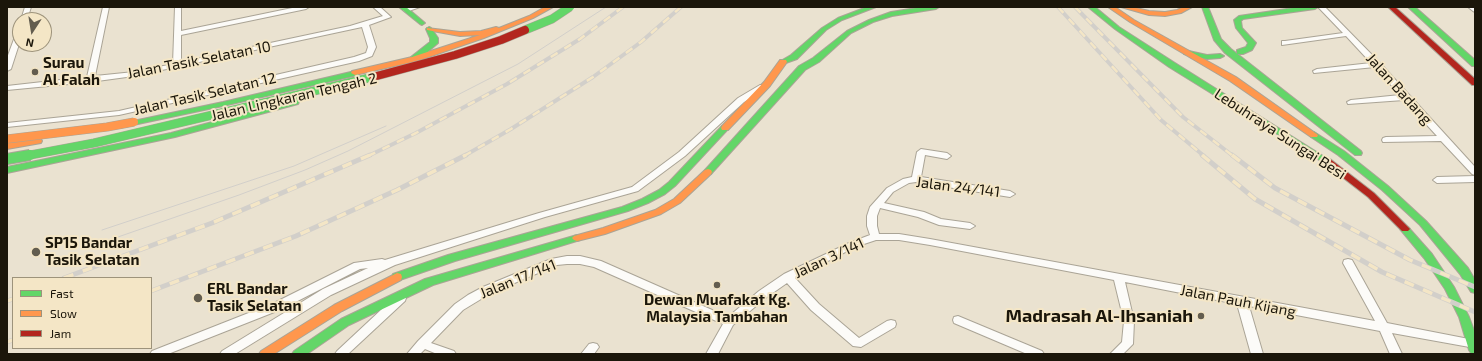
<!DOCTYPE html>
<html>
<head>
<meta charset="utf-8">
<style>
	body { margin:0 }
	#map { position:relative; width:1482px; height:361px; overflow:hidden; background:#eae2d0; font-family:"Exo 2",sans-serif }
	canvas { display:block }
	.frame { position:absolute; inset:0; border:8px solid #1b160a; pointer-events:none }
	.legend { position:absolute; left:12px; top:277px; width:140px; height:72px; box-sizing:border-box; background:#f4e6c6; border:1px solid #9d937b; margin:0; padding:5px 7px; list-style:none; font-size:12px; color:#1b160a }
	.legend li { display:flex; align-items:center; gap:8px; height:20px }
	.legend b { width:20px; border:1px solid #9d937b }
	.north { position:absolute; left:12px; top:12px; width:40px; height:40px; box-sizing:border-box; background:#f4e6c6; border:1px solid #9d937b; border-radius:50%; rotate:192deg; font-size:11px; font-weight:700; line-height:16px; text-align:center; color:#1b160a }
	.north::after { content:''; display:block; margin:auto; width:14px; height:18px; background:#635d4f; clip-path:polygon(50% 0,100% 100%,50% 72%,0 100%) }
</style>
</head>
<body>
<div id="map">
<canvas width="1482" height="361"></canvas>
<div class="frame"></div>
<ul class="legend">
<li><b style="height:5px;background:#63d668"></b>Fast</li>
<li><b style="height:5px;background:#ff974d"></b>Slow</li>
<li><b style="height:5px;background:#b3261e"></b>Jam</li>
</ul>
<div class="north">N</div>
</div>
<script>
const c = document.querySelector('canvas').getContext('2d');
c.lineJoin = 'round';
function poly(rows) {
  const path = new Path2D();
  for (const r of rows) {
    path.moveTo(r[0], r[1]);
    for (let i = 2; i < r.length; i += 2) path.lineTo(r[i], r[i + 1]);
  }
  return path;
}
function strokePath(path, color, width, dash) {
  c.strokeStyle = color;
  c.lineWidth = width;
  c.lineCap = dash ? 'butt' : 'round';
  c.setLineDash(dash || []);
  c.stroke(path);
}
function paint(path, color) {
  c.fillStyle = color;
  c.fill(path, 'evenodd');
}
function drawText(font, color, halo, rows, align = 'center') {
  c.font = font + ' "Exo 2",sans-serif';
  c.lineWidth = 4;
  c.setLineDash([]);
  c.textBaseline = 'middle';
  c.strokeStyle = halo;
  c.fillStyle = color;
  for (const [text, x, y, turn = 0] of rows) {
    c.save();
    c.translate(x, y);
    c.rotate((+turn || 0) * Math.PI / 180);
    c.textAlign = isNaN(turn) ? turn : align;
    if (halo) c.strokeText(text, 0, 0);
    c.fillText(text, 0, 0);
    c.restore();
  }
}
const street = poly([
	[25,7,31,7,27,20,21,20,25,7],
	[103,7,109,7,95,76,134,72,173,64,175,7,181,7,181,31,297,7,309,7,306,9,181,35,181,62,350,26,383,16,373,7,380,7,391,17,369,25,376,47,372,56,359,61,119,115,7,127,7,123,119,111,354,57,366,53,368,47,362,27,134,76,90,82,7,90,7,86,87,77,103,7],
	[409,7,420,7,406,12,403,10,409,7],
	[1318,7,1325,7,1380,63,1475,167,1475,175,1472,174,1441,141,1383,142,1382,140,1383,138,1386,137,1437,136,1404,100,1348,104,1347,102,1351,100,1400,95,1375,67,1314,73,1313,71,1317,69,1371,63,1346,36,1282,45,1282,41,1285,41,1343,33,1318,7],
	[1468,7,1475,7,1475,12,1473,11,1468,7],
	[20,29,20,41,11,69,7,71,7,58,17,31,20,29],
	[760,85,763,85,767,87,744,102,685,156,638,191,545,217,395,265,331,295,235,354,220,354,222,351,323,289,368,268,360,269,282,309,168,354,150,354,152,351,274,303,354,263,382,259,385,260,539,213,632,187,679,152,738,98,760,85],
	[921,149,947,153,951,156,947,159,925,155,921,177,1010,191,1015,194,1010,197,916,182,909,183,893,192,884,203,924,212,941,219,970,223,975,226,970,229,939,225,918,217,880,208,877,216,877,226,879,234,899,234,930,239,1375,321,1343,263,1344,260,1348,259,1352,260,1387,323,1474,340,1475,348,1392,333,1402,354,1390,354,1380,331,1249,306,1263,354,1251,354,1237,304,1125,282,1134,321,1133,344,1123,354,1110,354,1122,342,1124,321,1114,280,930,245,899,240,876,240,855,247,795,278,819,304,859,338,887,321,891,320,895,321,896,324,895,327,861,347,853,346,811,310,787,283,767,297,733,325,718,354,706,354,723,324,594,267,580,264,567,264,557,265,491,293,463,310,431,343,454,351,456,354,437,354,425,349,420,354,407,354,418,341,455,304,468,295,483,287,551,259,567,256,580,256,601,261,728,317,759,291,784,274,849,243,870,235,867,226,867,216,870,207,887,188,903,179,912,177,917,152,921,149],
	[1475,176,1475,182,1437,183,1433,180,1437,177,1475,176],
	[401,294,405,295,406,298,405,301,348,354,335,354,337,351,397,295,401,294],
	[958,316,1042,351,1044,354,1027,354,954,323,953,320,954,317,958,316],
	[593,343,597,344,599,347,594,354,581,354,589,344,593,343]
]);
const fast = poly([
	[399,7,406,7,425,23,422,25,420,24,399,7],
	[867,7,876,7,842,20,826,30,797,59,783,64,779,62,791,55,822,28,838,18,867,7],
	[923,7,939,7,936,9,892,16,873,22,851,33,819,62,805,70,711,174,705,174,704,172,705,170,799,66,813,58,847,31,869,20,891,12,923,7],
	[1088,7,1095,7,1119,27,1175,63,1331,161,1327,164,1324,163,1169,67,1115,29,1088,7],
	[1202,7,1208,7,1221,39,1231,49,1361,151,1362,153,1361,155,1355,155,1225,53,1214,40,1202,7],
	[1300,7,1318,7,1315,9,1243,19,1241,21,1242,28,1256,43,1252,50,1243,54,1237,54,1237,50,1246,47,1248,43,1236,28,1234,20,1239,16,1300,7],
	[1408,7,1415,7,1475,60,1475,66,1472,66,1408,7],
	[429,27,431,28,438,38,438,43,417,61,411,61,411,57,430,42,430,38,426,29,429,27],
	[1184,50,1207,55,1220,54,1224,56,1220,58,1207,59,1184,54,1184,50],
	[355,71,358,71,358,75,223,106,119,128,115,126,119,124,223,102,355,71],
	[295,100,298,100,299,102,298,104,175,137,7,173,7,167,171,133,295,100],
	[722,126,728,126,729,128,675,186,665,194,648,203,628,211,455,261,397,281,393,280,392,277,393,274,448,255,622,207,642,199,659,190,669,182,722,126],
	[1314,132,1344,151,1388,186,1426,221,1468,268,1475,280,1475,293,1471,292,1460,274,1420,225,1382,190,1338,155,1311,137,1310,135,1314,132],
	[1405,226,1408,227,1432,254,1454,287,1469,317,1475,333,1475,354,1471,353,1469,350,1459,317,1445,289,1424,258,1400,229,1405,226],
	[577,235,580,236,582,238,580,240,433,285,349,325,307,354,292,354,294,351,341,319,425,279,577,235]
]);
const slow = poly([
	[545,7,553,7,533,18,484,38,417,61,355,75,351,73,352,71,412,57,480,35,460,36,427,30,427,28,460,32,481,31,496,27,499,28,529,16,545,7],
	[1108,7,1115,7,1134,20,1236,77,1318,135,1317,137,1311,137,1230,81,1130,22,1108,7],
	[1121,7,1132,7,1149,11,1165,12,1177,10,1184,7,1192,7,1181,13,1165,16,1149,15,1121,7],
	[780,60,786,60,787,62,770,86,728,130,722,130,721,128,722,126,764,82,780,60],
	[38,138,41,139,42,141,41,143,7,149,7,143,38,138],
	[708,169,711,170,712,172,711,174,680,203,661,214,605,234,577,241,574,240,572,238,574,236,603,228,655,210,674,199,705,170,708,169],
	[397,273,401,274,402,277,401,280,342,311,274,354,259,354,261,351,334,305,397,273]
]);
const jam = poly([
	[1388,7,1395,7,1475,79,1475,85,1472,85,1388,7],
	[1327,158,1330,159,1374,193,1410,229,1408,231,1402,231,1368,197,1324,163,1323,161,1324,159,1327,158]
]);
strokePath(street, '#aaa496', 2);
strokePath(fast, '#aaa496', 2);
strokePath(slow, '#aaa496', 2);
strokePath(jam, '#aaa496', 2);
paint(street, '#fcfbf8');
paint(fast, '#63d668');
paint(slow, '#ff974d');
paint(jam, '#b3261e');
strokePath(poly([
	[102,230,294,166,386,126],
	[92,246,239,195,305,170,348,151,518,64,606,7]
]), '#d2cfca', 1);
const railFar1 = poly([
	[1058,7,1161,120,1204,156],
	[1075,7,1183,117,1233,156],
	[368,156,416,133,507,84,580,39,623,7],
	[464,156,511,129,593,77,641,42,681,7]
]);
const rail = poly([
	[1202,155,1255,199,1382,272,1475,312],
	[1232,155,1275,188,1410,260,1475,287],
	[64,278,212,223,370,155],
	[151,291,296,236,397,190,466,155],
	[7,301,13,299],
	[7,342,13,340]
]);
strokePath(railFar1, '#d2cfca', 4);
strokePath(rail, '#d2cfca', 5);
strokePath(railFar1, '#f4e6c6', 2.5, [8]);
strokePath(rail, '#f4e6c6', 3.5, [10]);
const fastBridgeFar1 = poly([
	[525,30,552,19,570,7],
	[25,156,94,143,373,77]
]);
const fastBridge = poly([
	[7,159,30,155]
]);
const slowBridge = poly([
	[7,139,107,127,134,122]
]);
const jamBridge = poly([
	[373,77,455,55,501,40,525,30]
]);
strokePath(fastBridgeFar1, '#aaa496', 9, []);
strokePath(fastBridge, '#aaa496', 12, []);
strokePath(slowBridge, '#aaa496', 9, []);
strokePath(jamBridge, '#aaa496', 9, []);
strokePath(fastBridgeFar1, '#63d668', 8);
strokePath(fastBridge, '#63d668', 10);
strokePath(slowBridge, '#ff974d', 8);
strokePath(jamBridge, '#b3261e', 8);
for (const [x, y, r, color] of [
	[35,72,4,"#635d4f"],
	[36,252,5,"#635d4f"],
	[717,285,4,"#635d4f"],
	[198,298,5,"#635d4f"],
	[1201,316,4,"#635d4f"]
]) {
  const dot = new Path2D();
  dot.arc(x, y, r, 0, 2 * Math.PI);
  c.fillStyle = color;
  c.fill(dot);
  strokePath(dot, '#f4e6c6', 1.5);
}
drawText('15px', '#1b160a', '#f4e6c6', [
	["Jalan Tasik Selatan 10",199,60,-11],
	["Jalan Badang",1399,89,48],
	["Jalan Tasik Selatan 12",205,94,-13],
	["Jalan Lingkaran Tengah 2",294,97,-13],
	["Lebuhraya Sungai Besi",1280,134,33],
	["Jalan 24/141",958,187,7],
	["Jalan 3/141",829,258,-25],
	["Jalan 17/141",518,279,-22],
	["Jalan Pauh Kijang",1238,301,11]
]);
drawText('bold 15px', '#1b160a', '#f4e6c6', [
	["Surau",43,63],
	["Al Falah",43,80],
	["SP15 Bandar",45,243],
	["Tasik Selatan",45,260],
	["ERL Bandar",207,289],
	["Tasik Selatan",207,306],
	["Dewan Muafakat Kg.",717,300,"center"],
	["Malaysia Tambahan",717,317,"center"]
], 'left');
drawText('bold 18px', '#1b160a', '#f4e6c6', [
	["Madrasah Al-Ihsaniah",1193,316]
], 'right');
</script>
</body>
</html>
